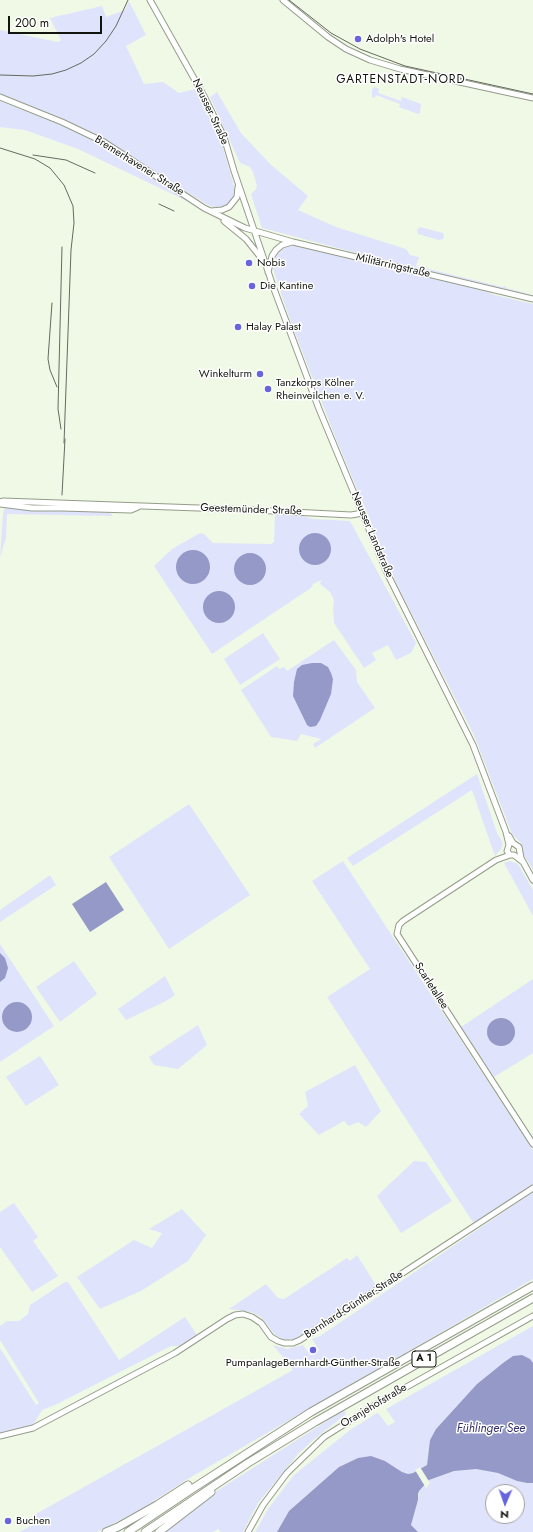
<!DOCTYPE html>
<html>
<head>
<meta charset="utf-8">
<style>
	body { margin:0 }
	#map { position:relative; width:533px; height:1532px; overflow:hidden; background:#f0f9e6; font-family:Jost,sans-serif }
	canvas { display:block }
	.north { position:absolute; left:485px; top:1484px; width:40px; height:40px; box-sizing:border-box; background:#fff; border:1px solid #a0a19f; border-radius:50%; rotate:182deg; font-size:11px; font-weight:700; line-height:16px; text-align:center; color:#12150e }
	.north::after { content:''; display:block; margin:auto; width:14px; height:18px; background:#6864de; clip-path:polygon(50% 0,100% 100%,50% 72%,0 100%) }
	.scale { position:absolute; left:8px; top:16px; width:94px; height:18px; box-sizing:border-box; border:2px solid #12150e; border-top:0; padding-left:5px; font-size:12px; line-height:14px; white-space:nowrap; color:#12150e; -webkit-text-stroke:3px #fff; paint-order:stroke }
</style>
</head>
<body>
<div id="map">
<canvas width="533" height="1532"></canvas>
<div class="north">N</div>
<div class="scale">200 m</div>
</div>
<script>
const c = document.querySelector('canvas').getContext('2d');
c.lineJoin = 'round';
function paint(path, color) {
  c.fillStyle = color;
  c.fill(path, 'evenodd');
}
function poly(rows) {
  const path = new Path2D();
  for (const r of rows) {
    if (r.length === 3) {
      path.moveTo(r[0] + r[2], r[1]);
      path.arc(r[0], r[1], r[2], 0, 2 * Math.PI);
      continue;
    }
    path.moveTo(r[0], r[1]);
    for (let i = 2; i < r.length; i += 2) path.lineTo(r[i], r[i + 1]);
  }
  return path;
}
function strokePath(path, color, width, dash) {
  c.strokeStyle = color;
  c.lineWidth = width;
  c.lineCap = dash ? 'butt' : 'round';
  c.setLineDash(dash || []);
  c.stroke(path);
}
function drawText(font, color, halo, rows, align = 'center') {
  c.font = font + ' Jost,sans-serif';
  c.lineWidth = 3;
  c.setLineDash([]);
  c.textBaseline = 'middle';
  c.strokeStyle = halo;
  c.fillStyle = color;
  for (const [text, x, y, turn = 0] of rows) {
    c.save();
    c.translate(x, y);
    c.rotate((+turn || 0) * Math.PI / 180);
    c.textAlign = isNaN(turn) ? turn : align;
    if (halo) c.strokeText(text, 0, 0);
    c.fillText(text, 0, 0);
    c.restore();
  }
}
paint(poly([
	[129,1,146,35,126,46,144,84,163,82,179,93,195,89,221,141,236,193,232,201,223,208,213,207,208,205,116,148,81,128,0,95,0,30,58,42,61,40,50,18,102,6,106,17,125,10],
	[375,87,379,89,378,93,401,101,402,97,421,104,420,113,418,114,399,107,400,104,376,95,374,98,372,97,372,91,373,88],
	[217,92,241,133,270,164,308,196,298,210,336,227,406,249,410,255,419,257,416,266,502,287,505,286,506,288,533,295,533,296,392,263,387,261,262,228,251,194,256,189,257,186,253,172,250,167,240,163,210,97],
	[0,101,61,125,88,138,159,180,189,202,78,149,25,130,0,127],
	[420,227,443,233,444,235,443,239,439,240,418,234,417,230],
	[293,245,485,291,495,295,533,304,533,870,524,855,521,843,512,834,474,735,398,587,338,444,290,320,273,269,277,254,287,246],
	[24,507,109,511,113,516,7,514,6,538,0,557,3,513,5,508],
	[275,514,302,516,313,519,350,521,416,643,411,653,396,660,388,645,372,653,376,660,364,668,334,623,333,609,334,600,330,592,320,584,321,580,313,584,311,588,212,654,154,566,172,549,200,533,204,534,213,543,271,544,274,542],
	[315,533,320,534,329,556,326,560,316,565,311,564,302,559,299,549,310,534],
	[263,633,280,659,240,685,224,659],
	[334,640,356,670,357,682,375,708,315,748,313,744,321,739,301,734,297,741,271,737,241,690,277,666,279,669,284,667,287,671],
	[477,774,497,833,503,843,501,849,495,856,472,790,353,866,347,858],
	[189,804,250,895,169,949,109,857],
	[343,861,533,1150,533,1184,474,1224,327,997,370,969,312,881],
	[510,861,518,864,533,890,533,916,504,863],
	[50,875,56,885,0,922,0,910],
	[0,944,54,1026,0,1062],
	[74,961,97,994,60,1022,36,987],
	[165,976,175,995,166,1001,126,1020,118,1009],
	[533,979,533,1053,494,1077,461,1027],
	[497,1018,505,1019,509,1021,509,1043,505,1045,496,1045,492,1043,488,1036,493,1020],
	[198,1025,207,1045,178,1069,154,1065,149,1057],
	[40,1056,59,1085,26,1106,6,1077],
	[355,1065,381,1111,366,1127,358,1122,349,1126,344,1121,319,1135,299,1114,308,1106,305,1092],
	[414,1161,426,1162,452,1201,401,1233,377,1196],
	[533,1192,533,1279,186,1480,140,1510,97,1532,19,1532,37,1523,34,1515,293,1370,273,1345,287,1349,303,1345,311,1356,319,1350,312,1339,320,1336],
	[14,1203,38,1237,33,1241,58,1276,32,1292,0,1247,0,1212],
	[182,1209,206,1235,188,1261,141,1291,100,1309,77,1277,134,1240,152,1248,162,1233,149,1229],
	[357,1255,377,1287,365,1293,295,1339,285,1340,275,1335,261,1317,251,1312,229,1309,266,1284,278,1298,284,1299,347,1258,350,1261],
	[65,1282,68,1282,119,1360,185,1317,197,1335,182,1346,171,1346,55,1405,42,1410,33,1425,0,1433,0,1348,36,1405,39,1403,0,1340,0,1326,7,1321,19,1321,28,1314,30,1305],
	[533,1326,533,1363,530,1359,503,1363,477,1384,436,1429,430,1440,427,1465,413,1473,408,1474,402,1472,385,1461,358,1458,339,1467,289,1511,277,1532,255,1532,268,1509,294,1475,350,1430,377,1413,379,1414,388,1426,395,1422,386,1409],
	[344,1410,346,1414,311,1442,299,1453,258,1503,243,1532,221,1532,218,1529,213,1532,162,1532,181,1516,215,1492],
	[465,1469,476,1469,498,1473,517,1481,527,1483,533,1483,533,1532,418,1532,413,1528,411,1525,418,1500,419,1491,429,1480,454,1471],
	[493,1492,517,1492,517,1516,493,1516]
]), '#e0e3fc');
paint(poly([
	[315,549,16],
	[193,567,17],
	[250,569,16],
	[219,607,16],
	[312,663,321,663,328,667,331,673,333,679,331,694,320,720,316,726,310,727,307,725,293,696,294,682,297,669,302,665],
	[106,882,124,910,90,932,72,904],
	[0,953,5,958,8,968,5,978,0,982],
	[17,1017,15],
	[501,1032,14],
	[522,1355,530,1359,533,1363,533,1483,527,1483,517,1481,498,1473,476,1469,454,1471,429,1480,419,1491,418,1494,418,1500,411,1525,418,1532,277,1532,289,1511,339,1467,358,1458,371,1456,385,1461,402,1472,408,1474,413,1473,427,1465,430,1440,436,1429,477,1384,503,1363,513,1356]
]), '#9599c7');
paint(poly([
	[420,1467,430,1483,426,1488,415,1470]
]), '#f0f9e6');
const secondary = poly([
	[150,0,205,98,224,137,234,171,274,289,319,409,388,575,473,745,506,832,509,845,507,851,510,855,514,855,523,862],
	[283,0,328,37,346,49,370,60,400,69,533,98],
	[0,97,62,122,104,142,204,208,245,228,293,242,533,299],
	[211,211,222,210,229,207,237,197,238,187],
	[224,221,246,239,262,259],
	[268,272,272,256,276,250,282,245,292,242],
	[0,502,3,501,254,510,351,515,363,513],
	[0,504,32,508,62,508,131,510,138,507],
	[509,836,513,843,519,847,521,858,533,880],
	[510,855,496,860,403,921,399,925,397,934,533,1144],
	[0,1436,33,1428,175,1353,227,1319,235,1315,243,1314,252,1317,261,1323,271,1337,278,1341,284,1343,293,1343,300,1340,533,1188],
	[248,1532,263,1505,287,1473,324,1437,378,1403,533,1316]
]);
const highway = poly([
	[106,1532,118,1527,157,1505,188,1485],
	[128,1532,192,1489,311,1412,533,1286],
	[145,1532,248,1463,315,1422,533,1298],
	[159,1532,211,1492]
]);
strokePath(secondary, '#949c8a', 7);
strokePath(highway, '#949c8a', 9);
strokePath(secondary, '#fff', 5);
strokePath(highway, '#fff', 7);
strokePath(poly([
	[289,0,331,33,360,49,405,66,533,94],
	[0,75,33,76,52,74,66,70,81,63,94,54,106,41,116,26,128,0]
]), '#656a5f', 1);
strokePath(poly([
	[0,148,35,159,50,168,64,185,73,206,74,223,71,250,64,443],
	[33,155,66,160,95,173],
	[159,204,174,211],
	[52,303,48,359,50,370,57,387],
	[61,429,58,409,62,247],
	[62,495,65,439]
]), '#656a5f', 1);
for (const [x, y, r, color] of [
	[358,39,4,"#6864de"],
	[249,263,4,"#6864de"],
	[252,286,4,"#6864de"],
	[238,327,4,"#6864de"],
	[260,374,4,"#6864de"],
	[268,389,4,"#6864de"],
	[313,1350,4,"#6864de"],
	[8,1521,4,"#6864de"]
]) {
  const dot = new Path2D();
  dot.arc(x, y, r, 0, 2 * Math.PI);
  c.fillStyle = color;
  c.fill(dot);
  strokePath(dot, '#fff', 1.5);
}
for (const [x, y, w] of [
	[424,1359,24]
]) {
  const box = new Path2D();
  box.roundRect(x - w / 2, y - 8, w, 16, 3);
  c.fillStyle = '#fff';
  c.fill(box);
  strokePath(box, '#12150e', 1);
}
drawText('bold 10px', '#12150e', null, [
	["A 1",424,1359]
]);
drawText('11px', '#12150e', '#fff', [
	["Adolph's Hotel",366,39],
	["Nobis",257,263],
	["Die Kantine",260,286],
	["Halay Palast",246,327],
	["Winkelturm",252,374,"right"],
	["Tanzkorps Kölner",276,383],
	["Rheinveilchen e. V.",276,396],
	["PumpanlageBernhardt-Günther-Straße",313,1363,"center"],
	["Buchen",16,1521]
], 'left');
drawText('11px', '#12150e', '#fff', [
	["Neusser Straße",210,112,65],
	["Bremerhavener Straße",139,166,32],
	["Militärringstraße",393,266,13],
	["Geestemünder Straße",251,510,2],
	["Neusser Landstraße",372,535,67],
	["Scarletallee",431,986,57],
	["Bernhard-Günther-Straße",354,1305,-33],
	["Oranjehofstraße",374,1406,-31]
]);
c.letterSpacing = '1px';
drawText('12px', '#12150e', '#fff', [
	["GARTENSTADT-NORD",401,80]
]);
c.letterSpacing = '0px';
drawText('italic 12px', '#31316b', '#fff', [
	["Fühlinger See",491,1429]
]);
</script>
</body>
</html>
